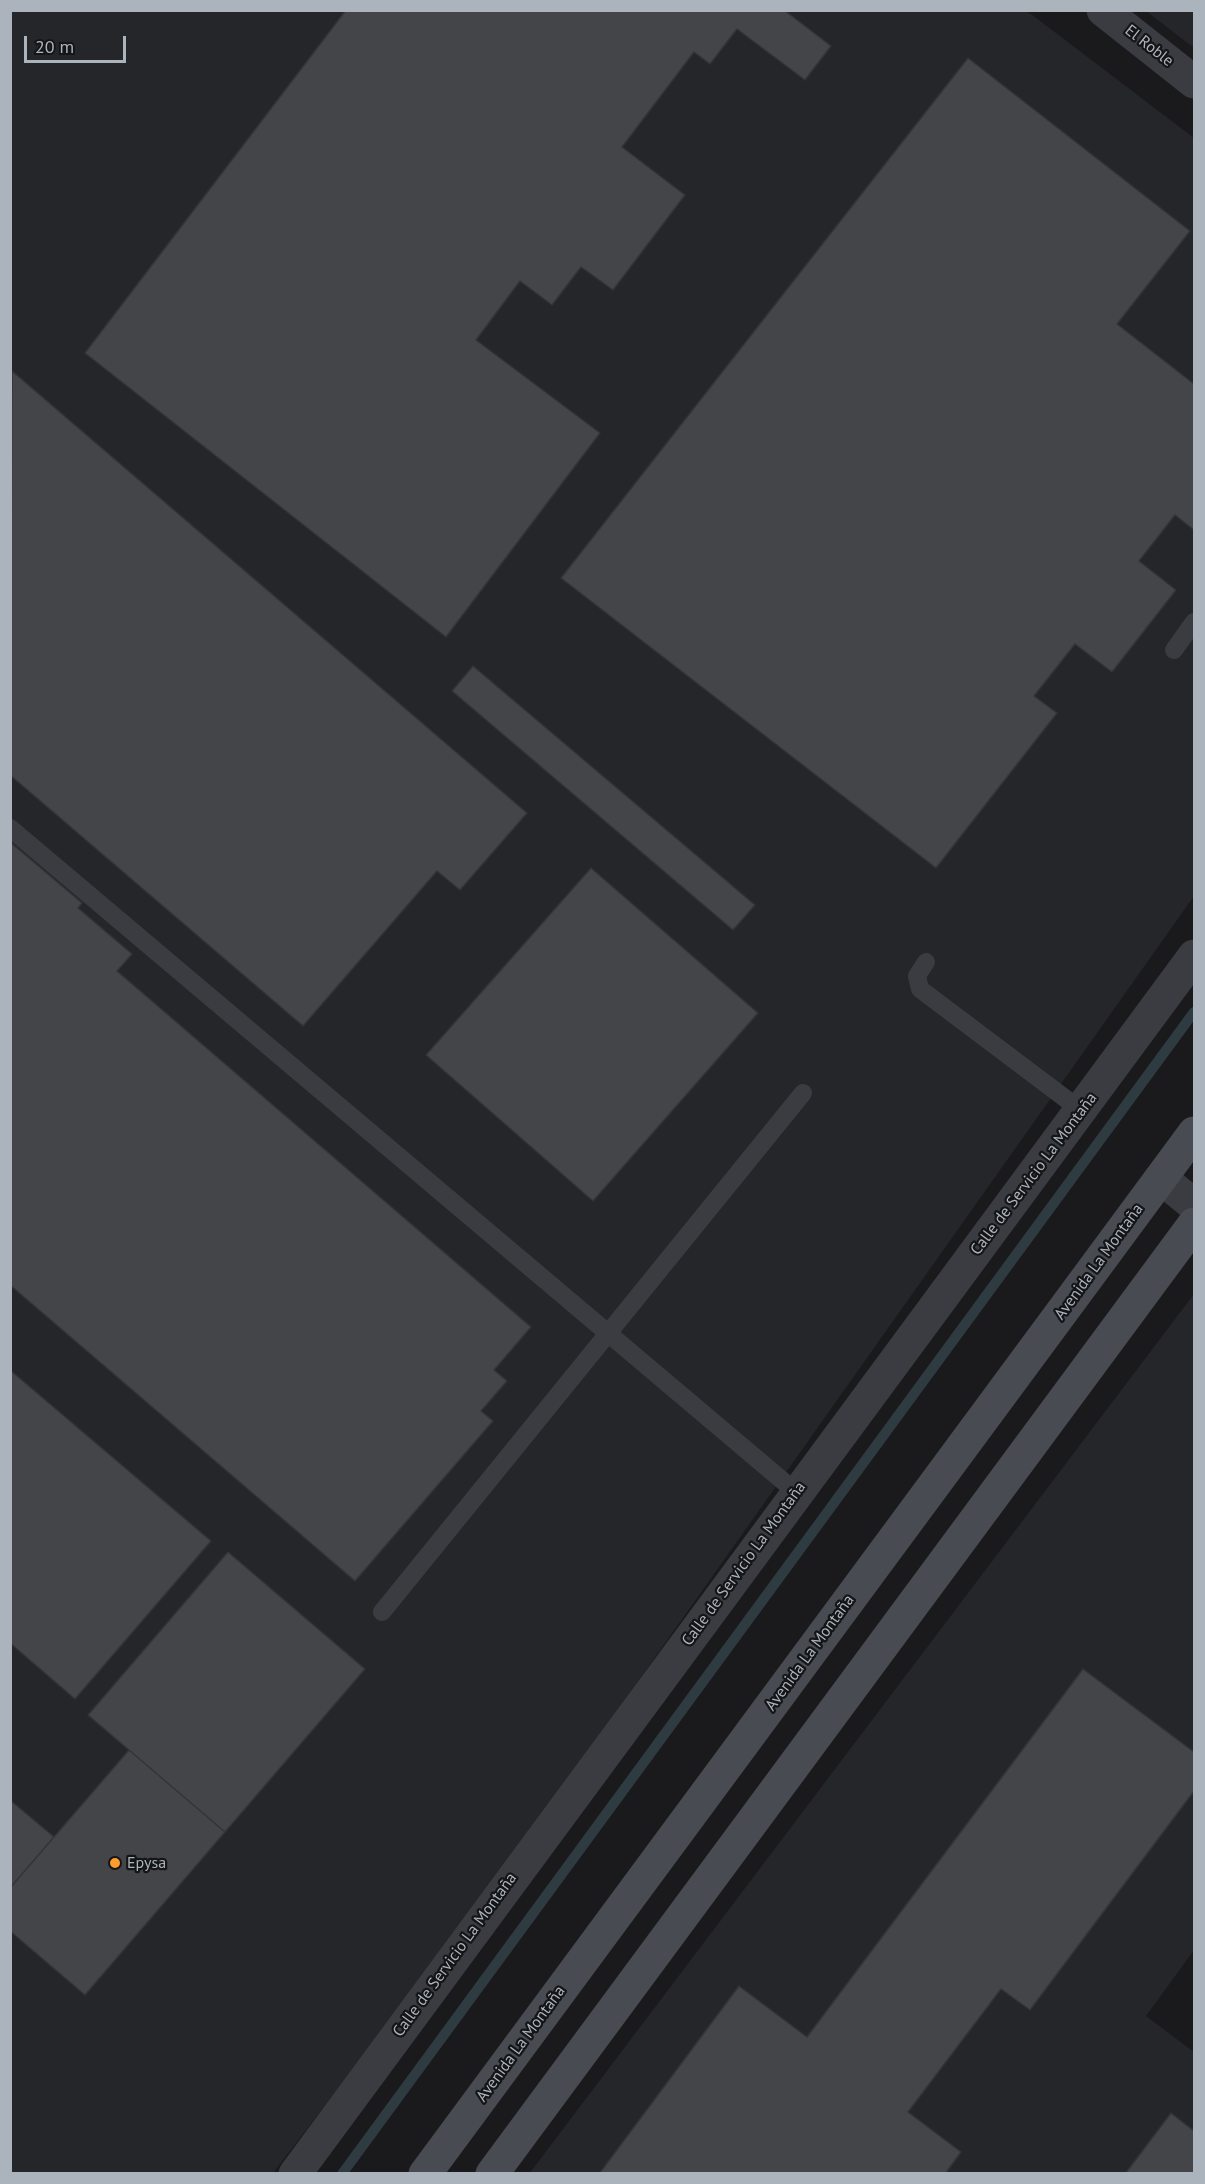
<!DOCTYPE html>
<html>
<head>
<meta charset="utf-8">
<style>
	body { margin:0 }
	#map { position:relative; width:1205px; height:2184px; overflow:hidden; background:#1a1a1c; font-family:"PT Sans",sans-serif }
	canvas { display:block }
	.frame { position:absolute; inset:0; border:12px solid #abb3bd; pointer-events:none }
	.scale { position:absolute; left:24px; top:36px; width:102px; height:27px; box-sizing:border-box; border:3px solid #abb3bd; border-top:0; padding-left:8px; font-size:18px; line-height:21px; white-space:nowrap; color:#abb3bd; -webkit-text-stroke:4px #141517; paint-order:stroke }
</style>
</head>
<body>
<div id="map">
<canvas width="1205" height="2184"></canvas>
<div class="frame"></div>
<div class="scale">20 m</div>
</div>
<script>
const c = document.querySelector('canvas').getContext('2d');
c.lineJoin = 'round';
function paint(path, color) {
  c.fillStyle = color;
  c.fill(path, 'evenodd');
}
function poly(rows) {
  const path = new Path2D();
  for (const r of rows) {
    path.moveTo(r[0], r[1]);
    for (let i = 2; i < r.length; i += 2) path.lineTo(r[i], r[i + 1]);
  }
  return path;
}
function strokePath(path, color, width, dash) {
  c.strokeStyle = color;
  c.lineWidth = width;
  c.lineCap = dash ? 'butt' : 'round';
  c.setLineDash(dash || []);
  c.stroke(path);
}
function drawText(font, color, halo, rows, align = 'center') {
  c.font = font + ' "PT Sans",sans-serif';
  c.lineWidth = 4.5;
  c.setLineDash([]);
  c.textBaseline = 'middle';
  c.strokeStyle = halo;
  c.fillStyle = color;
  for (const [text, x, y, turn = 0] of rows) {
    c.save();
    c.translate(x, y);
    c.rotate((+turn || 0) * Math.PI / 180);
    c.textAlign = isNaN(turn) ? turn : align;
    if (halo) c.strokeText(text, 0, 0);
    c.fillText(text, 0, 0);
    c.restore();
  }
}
paint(poly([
	[1022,10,1031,14,1194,138,1194,896,479,1906,273,2173,11,2174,11,11],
	[1146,11,1194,11,1194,48],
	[1194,1294,1194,1950,1146,2016,1194,2052,1194,2173,529,2174]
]), '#252629');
strokePath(poly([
	[342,2174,1194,1012]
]), '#2e3c42', 10);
const building = poly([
	[346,10,784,10,831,46,805,80,737,29,710,64,694,52,622,147,685,195,613,290,581,267,552,305,520,281,476,340,600,433,446,637,85,353,346,10],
	[968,58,1190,231,1117,324,1194,384,1194,530,1175,515,1139,561,1176,590,1112,672,1075,644,1034,696,1057,713,936,868,561,578,968,58],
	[12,371,527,813,460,890,437,871,303,1026,10,775,12,371],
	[473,666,755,905,733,930,452,691,473,666],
	[10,842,82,903,78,908,132,954,117,971,531,1327,494,1370,507,1381,481,1411,493,1421,355,1581,10,1285,10,842],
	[591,868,758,1013,593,1201,426,1055,591,868],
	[10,1370,211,1541,75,1699,10,1643,10,1370],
	[228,1552,365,1669,225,1832,88,1715,228,1552],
	[1083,1669,1194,1752,1194,1791,1030,2010,1001,1989,908,2112,961,2152,945,2174,599,2174,739,1986,807,2037,1083,1669],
	[129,1750,225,1832,85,1995,10,1931,10,1888,129,1750],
	[10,1800,54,1837,10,1888,10,1800],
	[1171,2113,1194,2131,1194,2174,1125,2174,1171,2113]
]);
paint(building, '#434549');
strokePath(building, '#333438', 1.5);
strokePath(poly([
	[1174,650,1194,622],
	[10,828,796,1492],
	[926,962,917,976,920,989,1082,1111],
	[382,1612,803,1093]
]), '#3a3c42', 18);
strokePath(poly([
	[1103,10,1194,82],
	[1161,1178,1194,1205],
	[295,2174,1194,956]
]), '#3a3c42', 33);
strokePath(poly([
	[425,2174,1194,1133],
	[492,2174,1194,1224]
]), '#484c52', 33);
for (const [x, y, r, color] of [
	[115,1863,6,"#ff9b2f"]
]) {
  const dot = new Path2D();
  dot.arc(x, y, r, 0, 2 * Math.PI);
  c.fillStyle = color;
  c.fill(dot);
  strokePath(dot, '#141517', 2);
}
drawText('16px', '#abb3bd', '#141517', [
	["El Roble",1149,46,38],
	["Calle de Servicio La Montaña",1034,1174,-53],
	["Avenida La Montaña",1099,1262,-54],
	["Calle de Servicio La Montaña",744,1564,-54],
	["Avenida La Montaña",810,1653,-54],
	["Calle de Servicio La Montaña",455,1955,-54],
	["Avenida La Montaña",521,2044,-54]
]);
drawText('16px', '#abb3bd', '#141517', [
	["Epysa",127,1863]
], 'left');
</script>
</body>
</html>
